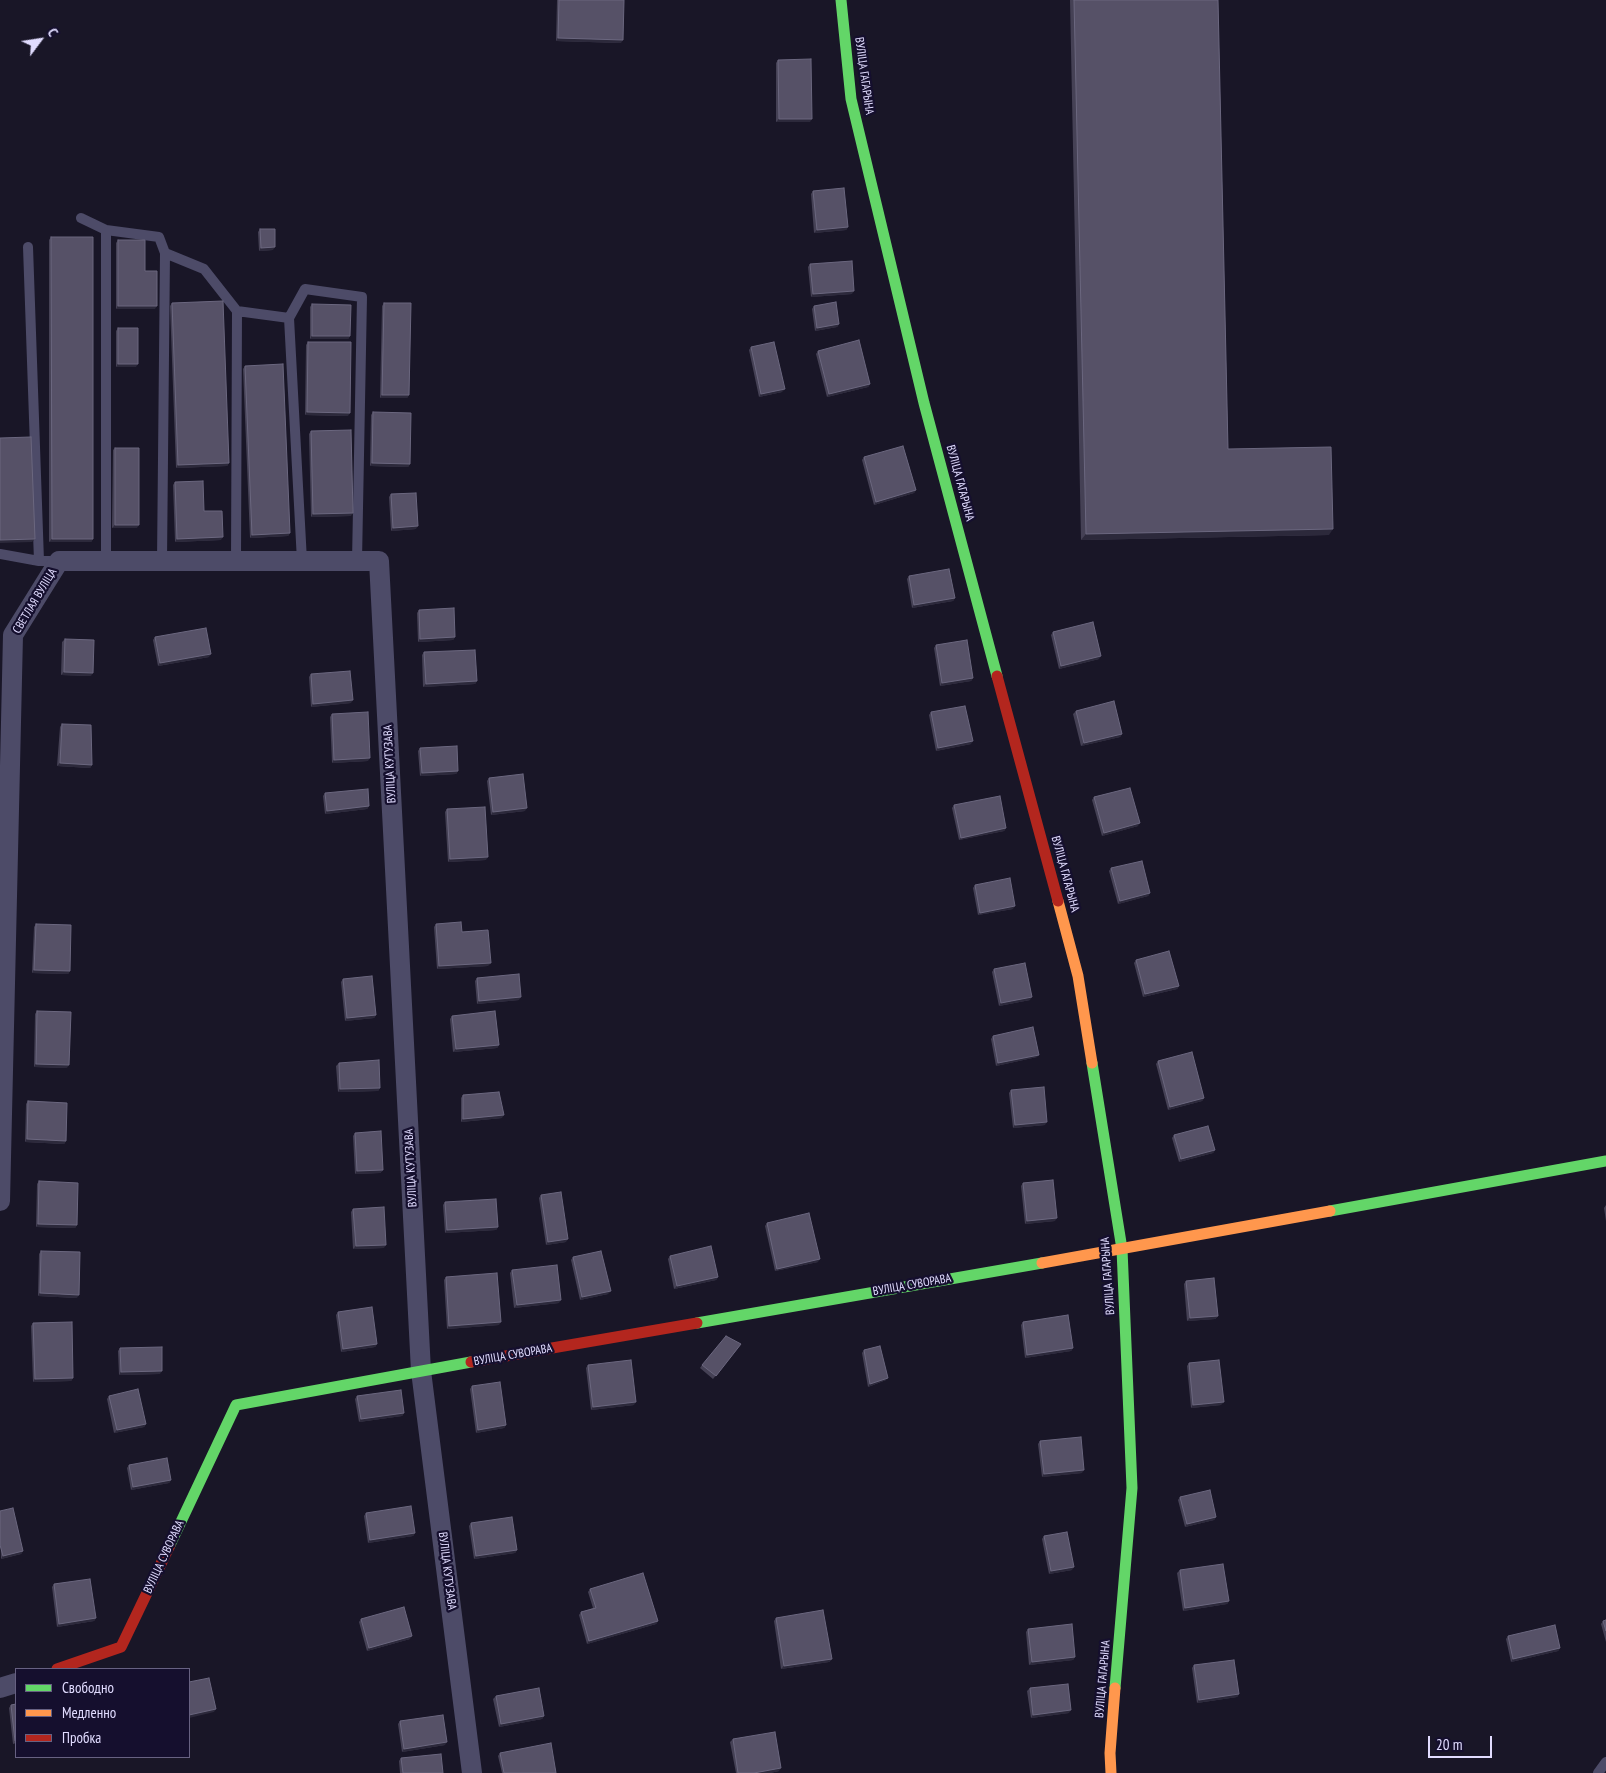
<!DOCTYPE html>
<html>
<head>
<meta charset="utf-8">
<style>
	body { margin:0 }
	#map { position:relative; width:1606px; height:1773px; overflow:hidden; background:#191627; font-family:"PT Sans Narrow",sans-serif }
	canvas { display:block }
	.legend { position:absolute; left:15px; top:1668px; width:175px; height:90px; box-sizing:border-box; background:#150f2e; border:1px solid #676182; margin:0; padding:6px 9px; list-style:none; font-size:15px; color:#e1dcff }
	.legend li { display:flex; align-items:center; gap:10px; height:25px }
	.legend b { width:25px; border:1px solid #676182 }
	.north { position:absolute; left:15px; top:15px; width:50px; height:50px; -webkit-text-stroke:4px #150f2e; paint-order:stroke; rotate:59deg; font-size:14px; font-weight:700; line-height:20px; text-align:center; color:#e1dcff }
	.north::after { content:''; display:block; margin:auto; width:18px; height:22px; background:#e1dcff; clip-path:polygon(50% 0,100% 100%,50% 72%,0 100%) }
	.scale { position:absolute; left:1428px; top:1736px; width:64px; height:22px; box-sizing:border-box; border:2px solid #e1dcff; border-top:0; padding-left:6px; font-size:15px; line-height:18px; white-space:nowrap; color:#e1dcff; -webkit-text-stroke:4px #150f2e; paint-order:stroke }
</style>
</head>
<body>
<div id="map">
<canvas width="1606" height="1773"></canvas>
<ul class="legend">
<li><b style="height:6px;background:#63d668"></b>Свободно</li>
<li><b style="height:6px;background:#ff974d"></b>Медленно</li>
<li><b style="height:6px;background:#b3261e"></b>Пробка</li>
</ul>
<div class="north">С</div>
<div class="scale">20 m</div>
</div>
<script>
const c = document.querySelector('canvas').getContext('2d');
c.lineJoin = 'round';
function poly(rows) {
  const path = new Path2D();
  for (const r of rows) {
    path.moveTo(r[0], r[1]);
    for (let i = 2; i < r.length; i += 2) path.lineTo(r[i], r[i + 1]);
  }
  return path;
}
function strokePath(path, color, width, dash) {
  c.strokeStyle = color;
  c.lineWidth = width;
  c.lineCap = dash ? 'butt' : 'round';
  c.setLineDash(dash || []);
  c.stroke(path);
}
function paint(path, color) {
  c.fillStyle = color;
  c.fill(path, 'evenodd');
}
function drawText(font, color, halo, rows, align = 'center') {
  c.font = font + ' "PT Sans Narrow",sans-serif';
  c.lineWidth = 4.5;
  c.setLineDash([]);
  c.textBaseline = 'middle';
  c.strokeStyle = halo;
  c.fillStyle = color;
  for (const [text, x, y, turn = 0] of rows) {
    c.save();
    c.translate(x, y);
    c.rotate((+turn || 0) * Math.PI / 180);
    c.textAlign = isNaN(turn) ? turn : align;
    if (halo) c.strokeText(text, 0, 0);
    c.fillText(text, 0, 0);
    c.restore();
  }
}
strokePath(poly([
	[81,218,106,230,159,237,165,253,204,269,237,311,289,318,305,289,362,297,357,561],
	[106,230,106,561],
	[28,247,39,561],
	[289,318,302,561],
	[0,554,39,561,59,561],
	[162,561,165,253],
	[236,561,237,311],
	[1598,1773,1606,1762]
]), '#4d4b68', 10);
strokePath(poly([
	[0,1201,13,635,59,561,379,561,421,1371,472,1773],
	[0,1688,16,1683]
]), '#4d4b68', 20);
strokePath(poly([
	[841,0,851,99,924,403,997,676],
	[1092,1063,1122,1249,1132,1488,1115,1688],
	[1330,1211,1606,1161],
	[697,1323,1042,1263],
	[170,1545,236,1405,471,1362]
]), '#63d668', 11);
strokePath(poly([
	[1058,901,1078,976,1092,1063],
	[1042,1263,1330,1211],
	[1111,1773,1110,1753,1115,1688]
]), '#ff974d', 11);
strokePath(poly([
	[997,676,1058,901],
	[471,1362,697,1323],
	[57,1669,121,1647,170,1545]
]), '#b3261e', 11);
paint(poly([
	[557,0,624,0,621,43,556,41],
	[1070,0,1218,0,1228,449,1329,535,1081,540],
	[778,60,810,122,776,122,776,63],
	[813,191,848,227,846,230,814,233,811,194],
	[260,229,273,250,259,251,258,232],
	[51,237,93,539,91,542,49,542,49,240],
	[118,240,145,271,155,309,116,309,116,243],
	[810,264,852,294,811,297,808,267],
	[172,303,229,463,227,466,176,468,170,306],
	[384,303,409,395,407,398,380,398,382,306],
	[312,304,350,336,348,339,310,339,310,307],
	[814,306,839,324,837,327,815,331,812,309],
	[118,328,136,367,116,367,116,331],
	[308,342,348,416,305,415,306,345],
	[751,347,782,392,759,397,749,350],
	[818,351,870,384,868,387,827,397,816,354],
	[245,366,290,533,288,536,250,538,243,369],
	[373,412,410,464,408,467,370,466,371,415],
	[311,431,351,516,311,517,309,434],
	[115,448,137,528,112,528,113,450],
	[864,457,916,490,914,493,874,505,862,460],
	[175,482,204,511,221,540,175,542,173,485],
	[391,494,416,529,391,531,389,497],
	[909,576,955,598,953,601,912,608,907,579],
	[419,610,455,637,453,640,418,642,417,613],
	[1053,632,1099,659,1059,669,1051,635],
	[155,637,209,657,158,666,153,640],
	[65,639,91,676,61,675,62,642],
	[936,645,973,678,971,681,940,686,934,648],
	[424,652,477,681,475,684,423,687,422,655],
	[311,674,351,703,311,707,309,677],
	[1076,711,1122,734,1120,737,1081,746,1073,714],
	[931,712,971,744,936,751,929,715],
	[332,714,368,761,332,763,330,717],
	[62,724,92,765,90,768,57,766,60,727],
	[420,748,458,771,456,774,420,776,418,751],
	[489,778,525,811,491,815,487,781],
	[325,793,369,806,367,809,325,814,323,796],
	[1094,797,1138,826,1102,836,1092,800],
	[954,805,1006,828,1004,831,959,840,952,808],
	[447,809,486,860,448,862,445,812],
	[1111,868,1150,893,1148,896,1118,904,1109,871],
	[975,885,1013,909,978,915,973,888],
	[36,924,70,971,68,974,32,973,34,927],
	[436,924,462,932,488,966,437,969,434,927],
	[1136,960,1179,986,1177,989,1143,997,1134,963],
	[994,969,1030,1000,999,1006,992,972],
	[477,978,519,1000,477,1004,475,981],
	[343,979,376,1015,374,1018,345,1021,341,982],
	[37,1011,67,1068,34,1067,35,1014],
	[452,1016,499,1045,497,1048,453,1052,450,1019],
	[993,1036,1037,1057,996,1066,991,1039],
	[1158,1061,1204,1098,1202,1101,1168,1110,1156,1064],
	[339,1063,380,1088,378,1091,338,1092,336,1066],
	[1011,1090,1045,1125,1013,1128,1009,1093],
	[463,1095,502,1118,461,1122,461,1098],
	[28,1101,66,1141,64,1144,25,1142,26,1104],
	[355,1133,383,1170,380,1173,355,1174,353,1136],
	[1174,1135,1215,1150,1213,1153,1179,1162,1172,1138],
	[39,1181,77,1225,75,1228,36,1227,37,1184],
	[1023,1183,1055,1221,1025,1224,1021,1186],
	[541,1195,566,1242,546,1245,539,1198],
	[445,1202,498,1227,496,1230,445,1233,443,1205],
	[1606,1205,1606,1221,1604,1208],
	[353,1209,384,1248,353,1249,351,1212],
	[767,1223,818,1262,775,1271,765,1226],
	[41,1251,77,1298,38,1296,39,1254],
	[670,1256,718,1277,716,1280,674,1289,668,1259],
	[573,1257,608,1294,580,1300,571,1260],
	[512,1270,559,1303,514,1308,510,1273],
	[446,1277,499,1325,447,1329,444,1280],
	[1186,1281,1218,1316,1215,1319,1187,1321,1184,1284],
	[338,1312,377,1344,375,1347,341,1352,336,1315],
	[1023,1322,1073,1348,1071,1351,1025,1358,1021,1325],
	[33,1323,73,1378,71,1381,33,1382,31,1326],
	[741,1344,713,1379,700,1368,702,1365],
	[120,1348,160,1374,119,1375,118,1351],
	[864,1350,886,1380,868,1387,862,1353],
	[1189,1363,1221,1405,1191,1408,1187,1366],
	[588,1365,634,1405,591,1410,586,1368],
	[472,1386,506,1425,504,1428,476,1433,470,1389],
	[109,1396,146,1424,144,1427,114,1433,107,1399],
	[357,1396,404,1413,402,1416,359,1422,355,1399],
	[1040,1441,1082,1473,1042,1477,1038,1444],
	[129,1465,171,1480,169,1483,131,1490,127,1468],
	[1180,1497,1216,1517,1214,1520,1185,1527,1178,1500],
	[0,1511,23,1551,21,1554,1,1559],
	[366,1513,415,1533,413,1536,368,1543,364,1516],
	[471,1523,517,1550,515,1553,474,1559,469,1526],
	[1044,1536,1072,1570,1049,1574,1042,1539],
	[1180,1570,1229,1601,1227,1604,1183,1611,1177,1573],
	[54,1584,96,1618,94,1621,57,1627,52,1587],
	[590,1589,658,1621,656,1624,587,1644,579,1615,581,1612,593,1608,588,1592],
	[776,1618,832,1659,829,1662,781,1669,774,1621],
	[361,1619,410,1639,367,1651,359,1622],
	[1606,1620,1606,1642,1601,1624,1603,1621],
	[1028,1629,1075,1657,1073,1660,1029,1665,1026,1632],
	[1508,1636,1560,1648,1558,1651,1511,1662,1506,1639],
	[1194,1665,1239,1694,1237,1697,1197,1703,1192,1668],
	[1030,1688,1069,1713,1031,1718,1027,1691],
	[496,1696,544,1716,542,1719,499,1727,493,1699],
	[16,1704,16,1743,13,1744,9,1708,11,1705],
	[400,1721,445,1745,402,1752,398,1724],
	[733,1739,779,1771,770,1773,736,1773,730,1742],
	[500,1753,556,1773,502,1773,498,1756],
	[401,1758,443,1773,400,1773,399,1761]
]), '#454155');
paint(poly([
	[558,38,623,40,621,43,556,41],
	[779,119,812,119,810,122,776,122],
	[848,227,846,230,814,233,817,230],
	[275,247,273,250,259,251,261,248],
	[854,291,852,294,811,297,813,294],
	[118,306,157,306,155,309,116,309],
	[839,324,837,327,815,331,817,328],
	[312,336,350,336,348,339,310,339],
	[118,364,138,364,136,367,116,367],
	[870,384,868,387,827,397,829,394],
	[785,389,782,392,759,397,761,394],
	[382,395,409,395,407,398,380,398],
	[307,412,350,413,348,416,305,415],
	[229,463,227,466,176,468,178,465],
	[372,463,410,464,408,467,370,466],
	[916,490,914,493,874,505,876,502],
	[353,513,351,516,311,517,313,514],
	[115,525,139,525,137,528,112,528],
	[418,526,416,529,391,531,393,528],
	[1333,529,1329,535,1081,540,1086,534],
	[290,533,288,536,250,538,252,535],
	[223,537,221,540,175,542,177,539],
	[35,539,32,542,0,543,0,540],
	[52,539,93,539,91,542,49,542],
	[955,598,953,601,912,608,914,605],
	[455,637,453,640,418,642,420,639],
	[211,654,209,657,158,666,160,663],
	[1101,656,1099,659,1059,669,1061,666],
	[64,672,93,673,91,676,61,675],
	[973,678,971,681,940,686,942,683],
	[477,681,475,684,423,687,426,684],
	[353,700,351,703,311,707,313,704],
	[1122,734,1120,737,1081,746,1084,743],
	[973,741,971,744,936,751,938,748],
	[370,758,368,761,332,763,334,760],
	[60,763,92,765,90,768,57,766],
	[458,771,456,774,420,776,422,773],
	[369,806,367,809,325,814,327,811],
	[527,808,525,811,491,815,493,812],
	[1140,823,1138,826,1102,836,1104,833],
	[1006,828,1004,831,959,840,961,838],
	[488,857,486,860,448,862,450,859],
	[1150,893,1148,896,1118,904,1120,901],
	[1015,906,1013,909,978,915,980,913],
	[491,963,488,966,437,969,439,966],
	[34,970,70,971,68,974,32,973],
	[1179,986,1177,989,1143,997,1145,994],
	[521,997,519,1000,477,1004,479,1001],
	[1032,997,1030,1000,999,1006,1001,1003],
	[376,1015,374,1018,345,1021,347,1018],
	[499,1045,497,1048,453,1052,456,1049],
	[1039,1055,1037,1057,996,1066,998,1063],
	[36,1064,69,1065,67,1068,34,1067],
	[380,1088,378,1091,338,1092,340,1089],
	[1204,1098,1202,1101,1168,1110,1170,1107],
	[504,1115,502,1118,461,1122,463,1119],
	[1047,1122,1045,1125,1013,1128,1015,1125],
	[27,1139,66,1141,64,1144,25,1142],
	[1215,1150,1213,1153,1179,1162,1181,1159],
	[383,1170,380,1173,355,1174,357,1171],
	[1057,1218,1055,1221,1025,1224,1027,1221],
	[38,1224,77,1225,75,1228,36,1227],
	[498,1227,496,1230,445,1233,447,1230],
	[568,1239,566,1242,546,1245,548,1242],
	[386,1245,384,1248,353,1249,356,1246],
	[820,1259,818,1262,775,1271,777,1269],
	[718,1277,716,1280,674,1289,677,1286],
	[611,1291,608,1294,580,1300,582,1297],
	[40,1293,79,1295,77,1298,38,1296],
	[561,1300,559,1303,514,1308,517,1305],
	[1218,1316,1215,1319,1187,1321,1190,1318],
	[501,1322,499,1325,447,1329,449,1326],
	[377,1344,375,1347,341,1352,343,1349],
	[1073,1348,1071,1351,1025,1358,1027,1355],
	[162,1371,160,1374,119,1375,121,1372],
	[73,1378,71,1381,33,1382,35,1379],
	[888,1378,886,1380,868,1387,870,1384],
	[636,1402,634,1405,591,1410,593,1407],
	[1224,1402,1221,1405,1191,1408,1193,1405],
	[404,1413,402,1416,359,1422,361,1419],
	[146,1424,144,1427,114,1433,117,1430],
	[506,1425,504,1428,476,1433,478,1430],
	[1084,1470,1082,1473,1042,1477,1044,1474],
	[171,1480,169,1483,131,1490,133,1487],
	[1216,1517,1214,1520,1185,1527,1187,1524],
	[415,1533,413,1536,368,1543,370,1540],
	[517,1550,515,1553,474,1559,476,1556],
	[23,1551,21,1554,1,1559,3,1556],
	[1074,1567,1072,1570,1049,1574,1051,1571],
	[1229,1601,1227,1604,1183,1611,1185,1608],
	[96,1618,94,1621,57,1627,59,1624],
	[658,1621,656,1624,587,1644,589,1641],
	[412,1636,410,1639,367,1651,369,1648],
	[1560,1648,1558,1651,1511,1662,1513,1659],
	[1075,1657,1073,1660,1029,1665,1032,1662],
	[832,1659,829,1662,781,1669,784,1666],
	[1239,1694,1237,1697,1197,1703,1199,1700],
	[216,1709,214,1712,189,1718,189,1715],
	[1071,1710,1069,1713,1031,1718,1033,1715],
	[544,1716,542,1719,499,1727,501,1724],
	[447,1742,445,1745,402,1752,404,1749],
	[781,1768,779,1771,770,1773,754,1773]
]), '#2c293b');
const building = poly([
	[559,0,624,0,623,40,558,38,559,0],
	[1074,0,1218,0,1228,449,1331,447,1333,529,1086,534,1074,0],
	[811,59,812,119,779,119,778,60,811,59],
	[844,188,848,227,817,230,813,191,844,188],
	[260,229,275,229,275,247,261,248,260,229],
	[51,237,93,237,93,539,52,539,51,237],
	[118,240,145,240,145,271,157,271,157,306,118,306,118,240],
	[852,261,854,291,813,294,810,264,852,261],
	[223,301,229,463,178,465,172,303,223,301],
	[836,302,839,324,817,328,814,306,836,302],
	[384,303,411,303,409,395,382,395,384,303],
	[312,304,351,305,350,336,312,336,312,304],
	[118,328,138,328,138,364,118,364,118,328],
	[859,340,870,384,829,394,818,351,859,340],
	[308,342,351,342,350,413,307,412,308,342],
	[774,342,785,389,761,394,751,347,774,342],
	[283,364,290,533,252,535,245,366,283,364],
	[373,412,411,413,410,464,372,463,373,412],
	[351,430,353,513,313,514,311,431,351,430],
	[31,437,35,539,0,540,0,438,31,437],
	[903,446,916,490,876,502,864,457,903,446],
	[115,448,139,448,139,525,115,525,115,448],
	[203,481,204,511,222,511,223,537,177,539,175,482,203,481],
	[416,493,418,526,393,528,391,494,416,493],
	[949,569,955,598,914,605,909,576,949,569],
	[454,608,455,637,420,639,419,610,454,608],
	[1093,622,1101,656,1061,666,1053,632,1093,622],
	[206,628,211,654,160,663,155,637,206,628],
	[65,639,94,640,93,673,64,672,65,639],
	[967,640,973,678,942,683,936,645,967,640],
	[475,650,477,681,426,684,424,652,475,650],
	[350,671,353,700,313,704,311,674,350,671],
	[1114,701,1122,734,1084,743,1076,711,1114,701],
	[965,706,973,741,938,748,931,712,965,706],
	[368,712,370,758,334,760,332,714,368,712],
	[62,724,91,725,92,765,60,763,62,724],
	[457,746,458,771,422,773,420,748,457,746],
	[523,774,527,808,493,812,489,778,523,774],
	[1130,788,1140,823,1104,833,1094,797,1130,788],
	[368,789,369,806,327,811,325,793,368,789],
	[1000,796,1006,828,961,838,954,805,1000,796],
	[485,807,488,857,450,859,447,809,485,807],
	[1142,861,1150,893,1120,901,1111,868,1142,861],
	[1010,878,1015,906,980,913,975,885,1010,878],
	[461,922,462,932,488,930,491,963,439,966,436,924,461,922],
	[36,924,71,925,70,971,34,970,36,924],
	[1169,951,1179,986,1145,994,1136,960,1169,951],
	[1025,963,1032,997,1001,1003,994,969,1025,963],
	[519,974,521,997,479,1001,477,978,519,974],
	[372,976,376,1015,347,1018,343,979,372,976],
	[37,1011,71,1012,69,1065,36,1064,37,1011],
	[495,1011,499,1045,456,1049,452,1016,495,1011],
	[1033,1027,1039,1055,998,1063,993,1036,1033,1027],
	[1192,1052,1204,1098,1170,1107,1158,1061,1192,1052],
	[379,1060,380,1088,340,1089,339,1063,379,1060],
	[1044,1087,1047,1122,1015,1125,1011,1090,1044,1087],
	[499,1092,504,1115,463,1119,463,1095,499,1092],
	[28,1101,67,1103,66,1141,27,1139,28,1101],
	[1208,1126,1215,1150,1181,1159,1174,1135,1208,1126],
	[381,1131,383,1170,357,1171,355,1133,381,1131],
	[1053,1180,1057,1218,1027,1221,1023,1183,1053,1180],
	[39,1181,78,1183,77,1225,38,1224,39,1181],
	[561,1192,568,1239,548,1242,541,1195,561,1192],
	[496,1199,498,1227,447,1230,445,1202,496,1199],
	[384,1207,386,1245,356,1246,353,1209,384,1207],
	[809,1213,820,1259,777,1269,767,1223,809,1213],
	[711,1246,718,1277,677,1286,670,1256,711,1246],
	[41,1251,80,1252,79,1295,40,1293,41,1251],
	[601,1251,611,1291,582,1297,573,1257,601,1251],
	[557,1265,561,1300,517,1305,512,1270,557,1265],
	[497,1273,501,1322,449,1326,446,1277,497,1273],
	[1214,1278,1218,1316,1190,1318,1186,1281,1214,1278],
	[372,1307,377,1344,343,1349,338,1312,372,1307],
	[1068,1315,1073,1348,1027,1355,1023,1322,1068,1315],
	[72,1322,73,1378,35,1379,33,1323,72,1322],
	[726,1336,741,1344,716,1376,702,1365,726,1336],
	[880,1346,888,1378,870,1384,864,1350,880,1346],
	[162,1347,162,1371,121,1372,120,1348,162,1347],
	[631,1360,636,1402,593,1407,588,1365,631,1360],
	[1219,1360,1224,1402,1193,1405,1189,1363,1219,1360],
	[500,1382,506,1425,478,1430,472,1386,500,1382],
	[138,1389,146,1424,117,1430,109,1396,138,1389],
	[401,1390,404,1413,361,1419,357,1396,401,1390],
	[1081,1437,1084,1470,1044,1474,1040,1441,1081,1437],
	[167,1458,171,1480,133,1487,129,1465,167,1458],
	[1210,1490,1216,1517,1187,1524,1180,1497,1210,1490],
	[411,1506,415,1533,370,1540,366,1513,411,1506],
	[13,1508,23,1551,3,1556,0,1545,0,1511,13,1508],
	[512,1517,517,1550,476,1556,471,1523,512,1517],
	[1067,1532,1074,1567,1051,1571,1044,1536,1067,1532],
	[1223,1564,1229,1601,1185,1608,1180,1570,1223,1564],
	[643,1573,658,1621,589,1641,581,1612,596,1608,590,1589,643,1573],
	[90,1579,96,1618,59,1624,54,1584,90,1579],
	[404,1607,412,1636,369,1648,361,1619,404,1607],
	[823,1610,832,1659,784,1666,776,1618,823,1610],
	[1606,1620,1606,1631,1603,1621,1606,1620],
	[1072,1624,1075,1657,1032,1662,1028,1629,1072,1624],
	[1555,1625,1560,1648,1513,1659,1508,1636,1555,1625],
	[1234,1660,1239,1694,1199,1700,1194,1665,1234,1660],
	[209,1678,216,1709,189,1715,189,1682,209,1678],
	[1068,1684,1071,1710,1033,1715,1030,1688,1068,1684],
	[539,1688,544,1716,501,1724,496,1696,539,1688],
	[16,1704,16,1741,15,1741,11,1705,16,1704],
	[443,1715,447,1742,404,1749,400,1721,443,1715],
	[775,1732,781,1768,754,1773,738,1773,733,1739,775,1732],
	[551,1743,556,1773,504,1773,500,1753,551,1743],
	[441,1754,443,1773,403,1773,401,1758,441,1754]
]);
paint(building, '#565167');
strokePath(building, '#6b677f', 1);
drawText('12px', '#e1dcff', '#150f2e', [
	["ВУЛІЦА ГАГАРЫНА",864,76,82],
	["ВУЛІЦА ГАГАРЫНА",960,483,75],
	["СВЕТЛАЯ ВУЛІЦА",35,601,-59],
	["ВУЛІЦА КУТУЗАВА",390,764,-93],
	["ВУЛІЦА ГАГАРЫНА",1065,874,75],
	["ВУЛІЦА КУТУЗАВА",411,1168,-93],
	["ВУЛІЦА ГАГАРЫНА",1108,1276,-94],
	["ВУЛІЦА СУВОРАВА",912,1285,-10],
	["ВУЛІЦА СУВОРАВА",513,1355,-10],
	["ВУЛІЦА СУВОРАВА",164,1557,-65],
	["ВУЛІЦА КУТУЗАВА",447,1571,83],
	["ВУЛІЦА ГАГАРЫНА",1103,1679,-85]
]);
</script>
</body>
</html>
